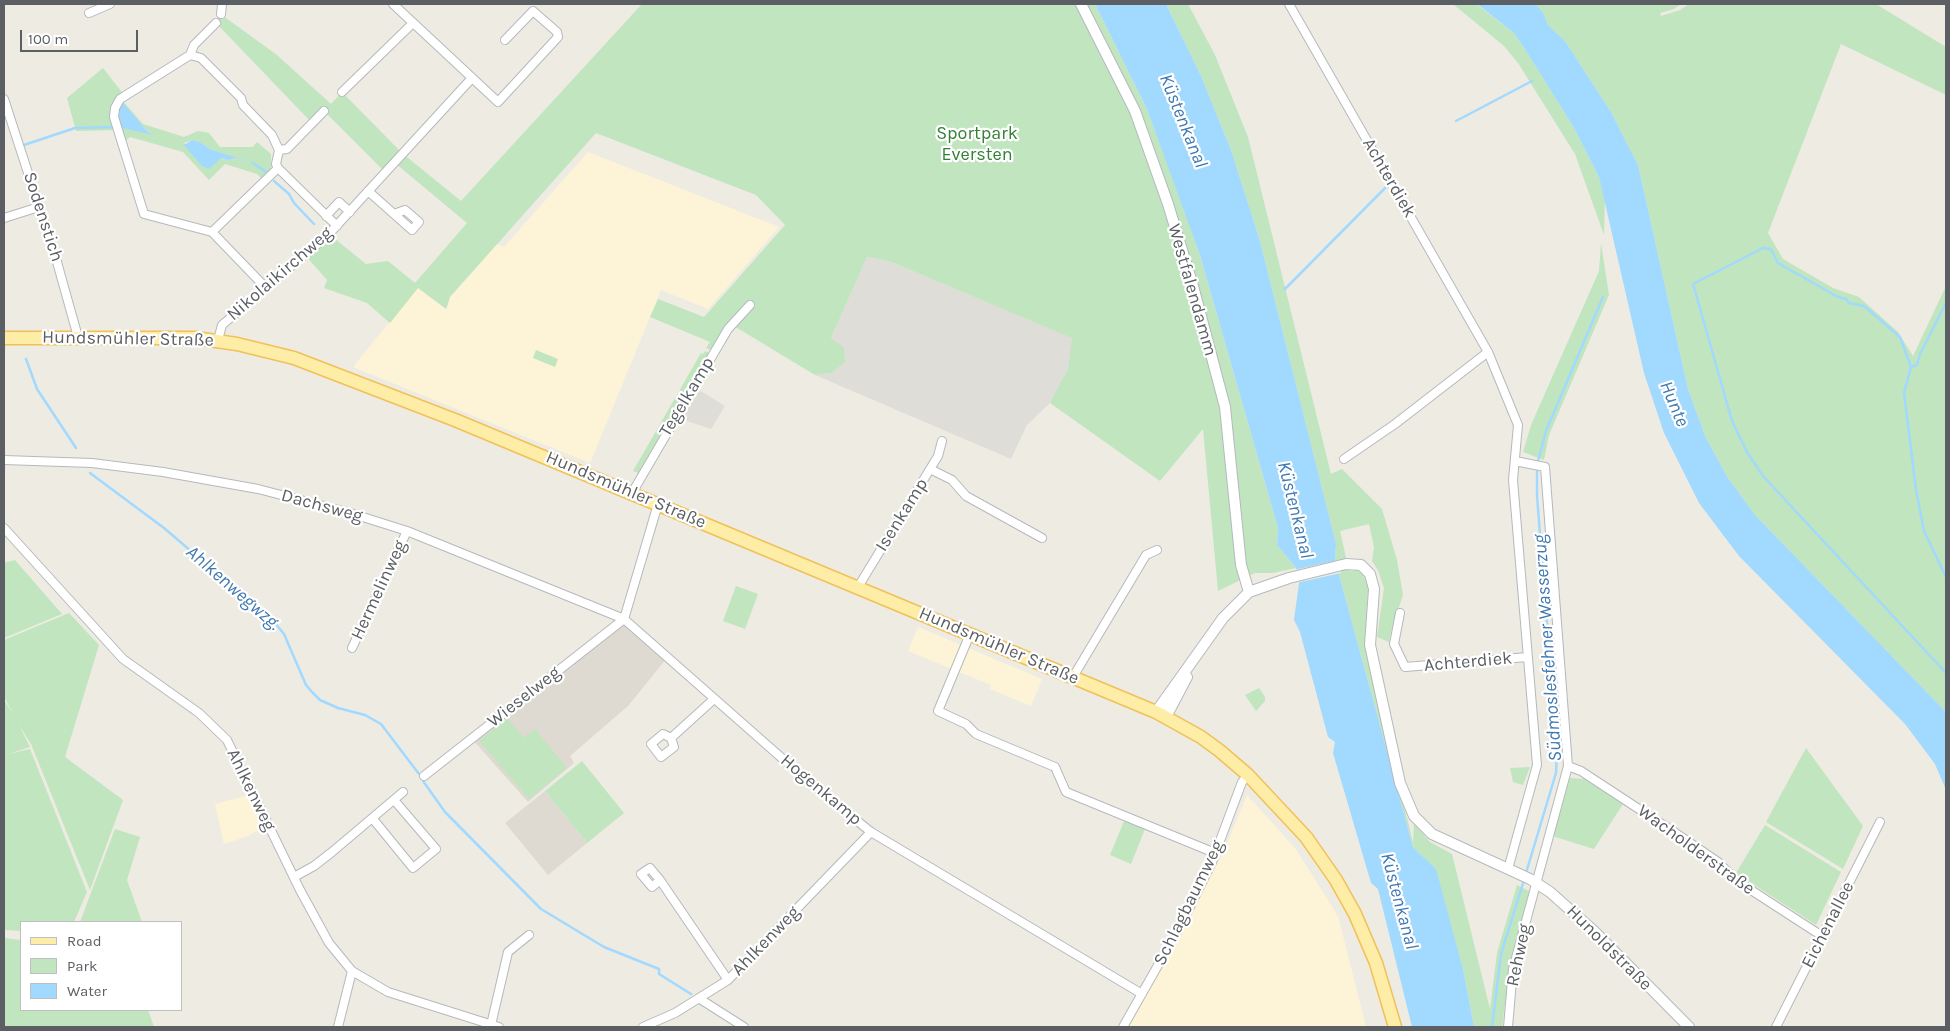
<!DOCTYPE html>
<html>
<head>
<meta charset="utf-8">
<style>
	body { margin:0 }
	#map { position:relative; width:1950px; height:1031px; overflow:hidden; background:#eeebe3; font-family:Karla,sans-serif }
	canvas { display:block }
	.frame { position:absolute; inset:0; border:5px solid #5b5f63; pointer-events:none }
	.legend { position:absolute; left:20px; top:921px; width:162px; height:90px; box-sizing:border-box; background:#fff; border:1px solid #bdbfc1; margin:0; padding:6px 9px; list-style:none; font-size:15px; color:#5b5f63 }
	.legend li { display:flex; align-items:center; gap:10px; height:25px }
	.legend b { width:25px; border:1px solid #bdbfc1 }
	.scale { position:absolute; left:20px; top:30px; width:118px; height:22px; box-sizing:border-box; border:2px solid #5b5f63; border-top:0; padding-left:6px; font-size:15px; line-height:18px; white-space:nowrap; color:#5b5f63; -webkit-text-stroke:4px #fff; paint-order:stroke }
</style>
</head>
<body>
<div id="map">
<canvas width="1950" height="1031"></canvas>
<div class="frame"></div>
<ul class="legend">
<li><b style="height:6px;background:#feeda7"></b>Road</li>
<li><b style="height:14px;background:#c0e5bf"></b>Park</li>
<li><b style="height:14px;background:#a2d9fe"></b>Water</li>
</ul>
<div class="scale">100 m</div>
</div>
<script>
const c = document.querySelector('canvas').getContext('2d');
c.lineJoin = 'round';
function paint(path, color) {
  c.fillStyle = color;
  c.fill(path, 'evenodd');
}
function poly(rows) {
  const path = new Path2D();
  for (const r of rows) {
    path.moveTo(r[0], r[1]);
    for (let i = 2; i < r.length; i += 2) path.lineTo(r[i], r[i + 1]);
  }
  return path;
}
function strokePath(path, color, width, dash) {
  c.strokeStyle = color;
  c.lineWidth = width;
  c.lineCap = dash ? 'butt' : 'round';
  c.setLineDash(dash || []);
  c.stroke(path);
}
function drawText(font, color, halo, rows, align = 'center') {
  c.font = font + ' Karla,sans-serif';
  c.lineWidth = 4.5;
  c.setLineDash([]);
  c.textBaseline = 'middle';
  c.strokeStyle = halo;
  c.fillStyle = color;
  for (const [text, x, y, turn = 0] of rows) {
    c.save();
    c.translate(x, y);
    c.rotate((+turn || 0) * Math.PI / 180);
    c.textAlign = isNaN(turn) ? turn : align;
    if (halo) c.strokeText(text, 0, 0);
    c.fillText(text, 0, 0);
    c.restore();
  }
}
paint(poly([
	[588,152,779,227,708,309,661,290,590,463,353,367,418,287,447,309,450,297,497,244,504,247],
	[918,627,1042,679,1031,706,990,689,991,685,908,651],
	[254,794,268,824,248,836,224,844,215,804],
	[1247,795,1295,848,1338,916,1366,1027,1128,1027,1223,854]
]), '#fdf4d8');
paint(poly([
	[867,257,889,261,1073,338,1068,369,1063,382,1050,403,1027,425,1011,459,815,375,831,373,831,338],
	[699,390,725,406,711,429,681,419]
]), '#dfddd7');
paint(poly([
	[624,619,667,658,628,706,570,756,574,763,528,802,471,738],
	[545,791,587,843,548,875,505,823]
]), '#dedad1');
paint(poly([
	[642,4,1095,4,1147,109,1171,173,1200,255,1278,528,1277,545,1296,568,1273,573,1255,573,1218,591,1203,429,1160,481,1050,403,1068,369,1072,338,889,261,867,257,831,338,844,348,845,362,831,373,815,375,729,323,711,350,706,348,710,342,650,317,658,299,704,317,785,225,756,195,596,133,450,297,446,309,418,288,390,323,367,303,324,288,327,280,305,255,329,234,366,264,388,261,415,283,467,223,395,163,385,172,324,111,312,123,216,23,222,15,277,55,331,104,342,92,402,153,461,201],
	[1166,4,1188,4,1215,55,1248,137,1331,474,1342,469,1382,509,1397,560,1403,595,1391,631,1389,642,1377,637,1384,588,1378,570,1372,561,1374,547,1369,524,1340,531,1349,571,1358,571,1363,575,1368,586,1366,646,1413,843,1414,824,1430,842,1452,854,1490,1009,1497,953,1517,885,1531,892,1511,957,1502,1027,1474,1027,1463,969,1435,868,1413,847,1335,560,1336,544,1260,241,1231,150,1201,76],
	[1453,4,1476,4,1514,33,1528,54,1574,128,1599,177,1605,199,1604,235,1575,154,1518,63,1504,46],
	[1535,4,1681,4,1674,9,1660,13,1661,16,1680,10,1689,4,1876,4,1946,47,1946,95,1841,44,1768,233,1783,259,1833,288,1859,297,1898,332,1913,356,1946,286,1946,712,1755,515,1728,478,1706,438,1688,389,1638,165,1611,112,1565,41,1548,25,1543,12],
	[103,68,125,96,121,99,143,124,184,137,198,131,209,133,220,147,253,147,257,142,271,154,271,169,268,173,262,179,257,174,225,164,209,180,183,152,130,137,122,144,118,130,76,131,67,98],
	[121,101,146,130,153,134,116,119],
	[192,140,200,142,210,149,252,163,235,158,228,160,221,158,214,162,213,166,184,143],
	[1601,243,1609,295,1549,435,1544,460,1523,452,1531,425,1599,271],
	[536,350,558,359,555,367,533,358],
	[705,351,709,353,638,473,633,471,701,353,703,354],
	[15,560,62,614,4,638,4,563],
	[736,586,758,594,745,629,723,621],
	[69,613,99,645,65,757,123,800,90,890,31,744,19,725,30,747,8,754,30,749,87,892,74,922,21,922,21,931,4,930,4,700,14,715,4,697,4,640],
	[1259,688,1265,697,1265,701,1256,711,1245,695],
	[507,718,524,738,535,729,567,768,529,799,479,741],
	[1806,748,1863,826,1843,869,1766,822],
	[582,761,624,813,587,843,545,791],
	[1530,767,1523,785,1513,782,1510,768],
	[1570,778,1584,779,1623,804,1594,849,1552,836],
	[1124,821,1145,829,1131,864,1110,855],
	[1765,825,1841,872,1816,925,1736,873],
	[115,829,140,837,127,880,142,922,80,922],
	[4,938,21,940,21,1010,148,1010,154,1027,4,1027]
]), '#c0e5bf');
paint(poly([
	[1095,4,1166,4,1201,76,1231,150,1260,241,1336,544,1335,560,1413,847,1436,869,1463,969,1474,1027,1412,1027,1378,889,1371,883,1333,753,1335,742,1328,737,1300,632,1294,620,1299,583,1296,568,1277,545,1278,528,1200,255,1147,109],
	[1477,4,1535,4,1543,12,1548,25,1565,41,1611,112,1638,165,1688,389,1706,438,1728,478,1755,515,1946,712,1946,790,1935,764,1905,724,1739,556,1699,503,1664,433,1644,373,1599,177,1574,128,1528,54,1514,33],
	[121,100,146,130,153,135,118,127,116,108],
	[192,140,200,142,210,149,253,163,235,158,228,160,221,158,209,169,202,166,184,145]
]), '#a2d9fe');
paint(poly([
	[1338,560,1341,573,1296,583,1294,570]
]), '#eeebe3');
strokePath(poly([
	[1456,121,1532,81],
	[24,145,75,128,114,127],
	[253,163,266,172],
	[274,181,289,194,294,203,314,224],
	[1285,289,1389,184],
	[1946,303,1920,354,1917,365,1911,367,1904,393,1916,490,1924,531,1946,577],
	[26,359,37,389,76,448],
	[1911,367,1900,337,1864,306,1849,303,1846,299,1838,297,1778,263,1771,249,1763,248,1693,284,1732,421,1747,452,1763,476,1946,673],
	[1538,461,1546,431,1603,297],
	[90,473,164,528,274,622,284,634,306,685,312,692,320,700,338,708,365,715,381,724,419,774],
	[423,781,445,812,541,909,604,947,659,969,659,974,691,994],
	[1526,873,1556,773,1557,752,1537,496,1537,469],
	[1492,1027,1501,954,1524,880]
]), '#a2d9fe', 2.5);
const minor = poly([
	[393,4,498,102,558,37,557,32,533,11,505,40],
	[1289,4,1488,352,1518,425,1513,480,1537,765,1508,869],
	[89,13,110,4],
	[221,14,222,4],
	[216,23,194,45,190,55,120,99,115,108,114,117,144,214,212,232,278,168,276,164,279,150,287,149,324,111],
	[190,55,201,58,241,98,243,105,272,135,279,150],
	[342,92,413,23],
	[4,99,57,262,78,337],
	[278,168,337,226],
	[368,191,412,230,419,222,405,210,394,214],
	[326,216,339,202,350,212],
	[4,218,39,207],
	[212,232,266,288],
	[218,340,222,325,327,236,472,78],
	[1344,459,1395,424,1488,352],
	[4,460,92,463,163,472,258,489,347,512,407,531,624,619],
	[930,469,952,480,966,496,1042,538],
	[632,493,728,329,750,305],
	[658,504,624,619,809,782,871,832,1142,994],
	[4,528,123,659,199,713,227,740,300,890,329,943,352,971,388,992,499,1027],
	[858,587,938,456,942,441],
	[1400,613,1394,644,1405,667,1528,657],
	[970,634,938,711,966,724,976,734,1055,767,1066,792,1215,853],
	[352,648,407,531],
	[1073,677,1146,555,1157,550],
	[671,738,674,747,661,757,651,744,663,734,671,738,714,699],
	[1568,766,1581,771,1677,834,1718,862,1733,877,1751,890,1822,936],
	[424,776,624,619],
	[373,819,413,868,436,849,394,800],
	[294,877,314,866,332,852,403,792],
	[660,880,650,868,641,874,652,887,660,880,728,980],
	[700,999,744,1027],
	[491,1025,508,952,529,935],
	[338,1027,352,971],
	[643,1027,675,1013,728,980,871,832],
	[1123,1027,1182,923,1212,862,1242,782,1248,775],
	[1508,1027,1513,969,1568,766,1545,467,1515,461],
	[1776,1027,1880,822]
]);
const tertiary = poly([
	[1081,4,1135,111,1168,204,1193,286,1225,407,1241,565,1249,592],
	[1156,712,1223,618,1249,592,1289,578,1346,564,1361,565,1370,574,1374,589,1370,645,1400,783,1414,816,1432,834,1530,879,1550,892,1596,933,1689,1027],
	[1166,717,1187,677]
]);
const primary = poly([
	[4,338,195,338,237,344,294,358,455,420,1156,712,1201,737,1220,751,1248,775,1306,837,1336,880,1355,914,1376,963,1395,1027]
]);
strokePath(minor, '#b5b9bd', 10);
strokePath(tertiary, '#b5b9bd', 12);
strokePath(primary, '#f0c159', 15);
strokePath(minor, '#fff', 8);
strokePath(tertiary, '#fff', 10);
strokePath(primary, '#feeda7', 12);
drawText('18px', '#348136', '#fff', [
	["Sportpark",977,134],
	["Eversten",977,155]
]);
drawText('18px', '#5b5f63', '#fff', [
	["Achterdiek",1389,178,60],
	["Sodenstich",43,217,72],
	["Nikolaikirchweg",280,274,-41],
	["Westfalendamm",1192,290,74],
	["Hundsmühler Straße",128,339,1],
	["Tegelkamp",687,397,-59],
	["Hundsmühler Straße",626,490,23],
	["Dachsweg",322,506,15],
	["Isenkamp",902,515,-58],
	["Hermelinweg",379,590,-65],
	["Hundsmühler Straße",999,646,23],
	["Achterdiek",1468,662,-5],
	["Wieselweg",524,697,-38],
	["Ahlkenweg",251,790,64],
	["Hogenkamp",821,790,40],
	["Wacholderstraße",1696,850,36],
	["Schlagbaumweg",1189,903,-64],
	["Eichenallee",1828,925,-63],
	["Ahlkenweg",766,941,-46],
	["Hunoldstraße",1609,948,45],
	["Rehweg",1519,955,-78]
]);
drawText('italic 19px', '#4079b0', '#fff', [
	["Küstenkanal",1183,121,68],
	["Hunte",1674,404,67],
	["Küstenkanal",1295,510,76],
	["Ahlkenwegwzg.",233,588,41],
	["Südmoslesfehner Wasserzug",1548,648,-94],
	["Küstenkanal",1399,901,75]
]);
</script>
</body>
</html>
